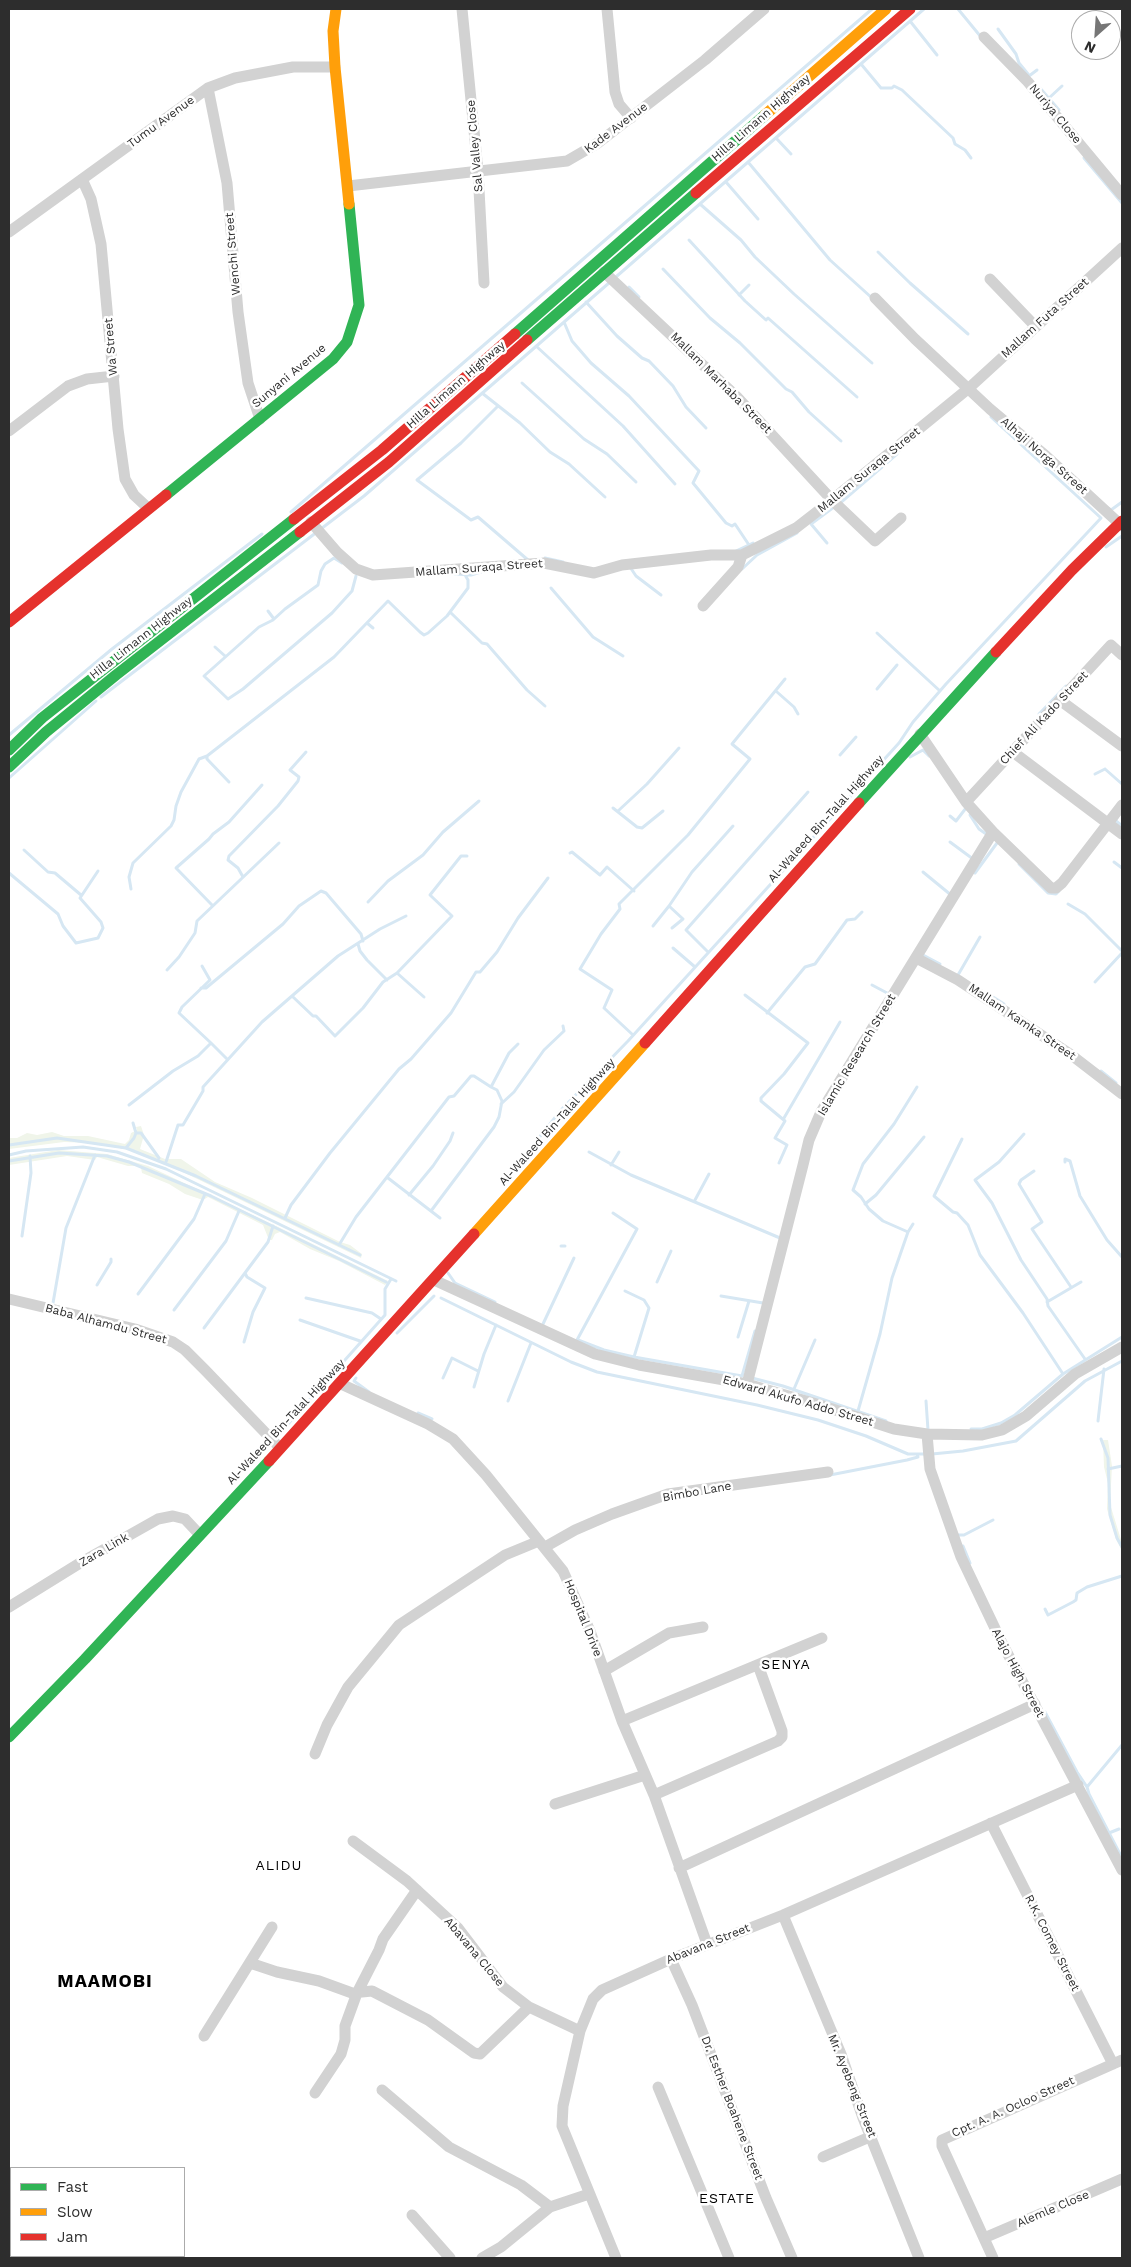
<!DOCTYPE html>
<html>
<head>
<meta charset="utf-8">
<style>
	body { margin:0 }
	#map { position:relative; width:1131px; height:2267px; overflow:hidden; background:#fff; font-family:"Work Sans",sans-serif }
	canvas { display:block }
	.frame { position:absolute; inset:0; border:10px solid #2d2d2d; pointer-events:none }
	.legend { position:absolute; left:10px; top:2167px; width:175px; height:90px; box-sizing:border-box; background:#fff; border:1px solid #ababab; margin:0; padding:6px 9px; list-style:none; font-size:15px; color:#2d2d2d }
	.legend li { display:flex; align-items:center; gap:10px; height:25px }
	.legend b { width:25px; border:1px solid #ababab }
	.north { position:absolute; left:1071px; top:10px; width:50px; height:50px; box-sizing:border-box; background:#fff; border:1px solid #ababab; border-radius:50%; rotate:206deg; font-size:14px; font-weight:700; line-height:20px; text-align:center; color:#2d2d2d }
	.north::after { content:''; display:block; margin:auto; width:18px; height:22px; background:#767676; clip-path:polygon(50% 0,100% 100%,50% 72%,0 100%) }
</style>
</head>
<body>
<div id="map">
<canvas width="1131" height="2267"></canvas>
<div class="frame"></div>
<ul class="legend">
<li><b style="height:6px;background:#30b455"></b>Fast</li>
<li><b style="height:6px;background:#ff9f0a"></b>Slow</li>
<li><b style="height:6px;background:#e5322d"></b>Jam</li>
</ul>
<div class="north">N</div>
</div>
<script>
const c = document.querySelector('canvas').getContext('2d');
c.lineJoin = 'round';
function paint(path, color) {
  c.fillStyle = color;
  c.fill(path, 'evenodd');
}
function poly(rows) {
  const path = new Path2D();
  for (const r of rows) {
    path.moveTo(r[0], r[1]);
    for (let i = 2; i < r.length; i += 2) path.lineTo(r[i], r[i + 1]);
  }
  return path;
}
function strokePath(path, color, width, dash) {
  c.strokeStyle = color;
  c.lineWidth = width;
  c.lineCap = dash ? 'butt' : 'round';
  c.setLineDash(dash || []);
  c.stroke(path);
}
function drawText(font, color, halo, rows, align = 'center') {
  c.font = font + ' "Work Sans",sans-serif';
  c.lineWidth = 5;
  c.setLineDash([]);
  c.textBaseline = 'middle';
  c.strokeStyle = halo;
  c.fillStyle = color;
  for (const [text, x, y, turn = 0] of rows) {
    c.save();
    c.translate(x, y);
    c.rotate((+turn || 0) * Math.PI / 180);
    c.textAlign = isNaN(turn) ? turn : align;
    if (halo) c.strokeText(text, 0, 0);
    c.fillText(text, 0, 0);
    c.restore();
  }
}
paint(poly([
	[141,1126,144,1135,140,1149,165,1159,181,1159,215,1182,252,1198,340,1242,350,1245,362,1254,361,1258,162,1162,129,1150,93,1143,64,1142,9,1149,9,1138,17,1138,27,1133,37,1135,52,1132,64,1136,88,1136,125,1144,129,1140,131,1133,137,1130,136,1127],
	[58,1150,107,1154,148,1166,276,1226,388,1281,385,1285,339,1261,310,1249,280,1232,275,1234,272,1240,269,1240,263,1225,208,1197,203,1200,185,1194,169,1184,142,1173,141,1168,139,1166,128,1166,97,1157,95,1160,67,1156,9,1165,9,1158],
	[1103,1440,1108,1440,1112,1466,1110,1504,1122,1543,1122,1551,1116,1539,1107,1509,1108,1483,1104,1467]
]), '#f0f5ea');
strokePath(poly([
	[958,9,981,37],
	[910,21,937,55],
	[998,29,1016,54,1019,63,1028,74],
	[861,64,881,88,892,88,894,86,902,90,953,138,955,144,965,150,971,158],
	[1029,76,1037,70],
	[1040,88,1059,110],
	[1049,98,1062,86],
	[776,138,791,154],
	[1084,158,1122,203],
	[748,162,830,260,872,298],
	[726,182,758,219],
	[700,204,741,240,755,257,794,294,872,363],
	[689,240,745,301,766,320,768,318,857,397],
	[878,252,910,283,968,334],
	[663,269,710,318,740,343,786,389,792,392,809,412,841,441],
	[629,287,639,297],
	[739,295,749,285],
	[586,302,617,336,642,358,649,361,673,386,686,407,706,428],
	[564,322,572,341,591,363,629,396,699,471,693,483,726,523,732,526,735,524,749,545],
	[536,346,623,426,675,484],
	[522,383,584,439,607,454,636,482],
	[482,393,520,423,550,452,569,464,605,497],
	[498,406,461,443,417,480,471,520,478,517,528,560],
	[839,504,897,454],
	[1108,508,1111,510,1122,502],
	[291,512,872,9],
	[811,524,834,507],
	[811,524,827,543],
	[1106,547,1122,536],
	[736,551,753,543],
	[545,558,563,562],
	[342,563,334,558,325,564,321,571,318,585,285,609,273,620,259,627,204,676,228,699,243,689,332,613,352,591,356,576],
	[630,567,636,576,661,595],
	[742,569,757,555,797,533],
	[455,574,471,575,481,572],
	[551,588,593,637,623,656],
	[268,611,274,619],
	[450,612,482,643,487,644,527,690,545,706],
	[367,623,373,628],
	[877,633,940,691],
	[215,647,225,656],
	[877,689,897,665],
	[777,692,794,707,798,714],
	[101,697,364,496,924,9],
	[1039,714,1066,686],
	[9,735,112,649,262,534],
	[840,755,856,737],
	[207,756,207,759,229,782],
	[910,757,923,750,929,756],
	[1105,769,1122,784],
	[1095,774,1105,769],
	[9,778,96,701],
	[613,808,637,827,642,828],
	[618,811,647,784,679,748],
	[970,815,979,829,989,836],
	[950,816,956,821,966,808],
	[1117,818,1115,820,1122,826],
	[642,828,663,811],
	[950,842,973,859],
	[24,850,48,872,55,873,81,895],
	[570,853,572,852,600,875,607,867,634,891],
	[1114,862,1122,868],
	[1019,864,1048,893,1056,894,1059,891],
	[923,872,951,895],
	[9,873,58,914,63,926,76,943,98,938,103,928,101,922,80,898,98,871],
	[975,873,997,843],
	[243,877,238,868,228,860,229,856,278,806,298,781,299,777,290,770,306,752],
	[131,889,129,877,133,863,171,826,174,820,176,806,181,792,199,759,207,756,334,657,388,601,420,632,424,635,428,633,447,616,468,588,468,580,465,575],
	[368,902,388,881,423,855,443,832,479,801],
	[1068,904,1085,914,1122,951],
	[212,905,176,868,209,839,213,834,229,822,262,785],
	[653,926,669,906],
	[672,928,683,919,669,906,692,872,733,826],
	[358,944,360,951,367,960,387,980],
	[673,948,695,967],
	[708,952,686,930,808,792],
	[923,955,940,964],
	[202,966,210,980,182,1007,179,1013,211,1043],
	[167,970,179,957,195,933,197,921,279,843],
	[397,973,424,997],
	[958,975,980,937],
	[1095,982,1122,953],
	[872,985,889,994],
	[201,988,206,988,283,924,299,906,321,891,326,893,361,934,363,941],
	[745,995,808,1043,784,1074,761,1098,761,1101,785,1121,775,1138,787,1145,779,1163],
	[990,995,1004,1004],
	[292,996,313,1016,316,1016,335,1036,363,1008,383,982,397,973,452,916,430,895,461,856,467,856],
	[767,1013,805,967,815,964,847,920,855,919,862,912],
	[633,1035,604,1008,612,990,580,969,601,934,620,909,619,904,688,835,750,759,732,744,785,679],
	[1101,1071,1116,1083],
	[501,1104,514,1092,544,1050,564,1031,563,1026],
	[129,1105,173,1071,198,1056,211,1043,227,1059],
	[784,1118,840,1022],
	[136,1133,141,1133,159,1158],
	[1024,1134,999,1162,975,1180,992,1203,1021,1260,1047,1299,1048,1306,1085,1359],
	[962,1139,934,1196,953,1212,957,1213,968,1225,980,1255,1023,1313,1063,1374],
	[9,1145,57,1138,126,1148,196,1176,360,1255],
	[126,1148,134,1138,136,1133,133,1123],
	[589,1152,631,1175,780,1238],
	[9,1155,26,1151,83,1147,117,1152,166,1169,396,1281],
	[9,1161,59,1153,107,1156,129,1162,211,1196,386,1282],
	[166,1162,178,1125,183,1125,203,1091,203,1087,262,1022,338,956,380,929,406,916],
	[1065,1162,1065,1159,1070,1161,1080,1196,1107,1240,1122,1257],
	[611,1165,619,1152],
	[1034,1171,1021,1180,1019,1184,1042,1222,1032,1229,1071,1287],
	[388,1178,440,1218],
	[503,1183,561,1110,628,1041,899,743,913,722,946,684,1101,518,991,417],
	[409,1195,433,1166,450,1141,453,1133],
	[695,1200,709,1174],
	[865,1204,876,1195,924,1137],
	[431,1211,494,1127,499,1117,502,1101,497,1090,491,1087,509,1053,518,1044],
	[285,1218,291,1205,330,1153,399,1069,411,1059,451,1013,476,972,480,972,497,952,518,918,548,878],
	[908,1232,883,1221,869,1209,861,1197,853,1190,863,1164,894,1124,917,1087],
	[22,1236,31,1173,30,1156],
	[339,1245,356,1217,449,1097,454,1096,471,1076,474,1076,491,1087],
	[561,1246,565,1246],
	[448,1273,455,1283,495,1302],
	[657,1282,671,1251],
	[97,1285,111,1262,111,1259],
	[625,1291,644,1300,649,1308,634,1357],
	[138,1294,194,1219,205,1194],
	[721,1296,763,1303],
	[306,1298,372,1313,381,1319],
	[441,1298,571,1362,597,1372,757,1405,818,1420,866,1436,908,1454,925,1454],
	[1047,1302,1081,1282],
	[53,1303,66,1228,95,1155],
	[174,1310,226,1241,239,1211],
	[300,1320,360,1341],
	[543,1324,574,1258],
	[204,1328,268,1242,273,1226],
	[397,1333,434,1296],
	[738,1337,749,1301],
	[577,1340,637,1229,613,1213],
	[578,1340,604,1350,634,1357,742,1376,755,1331],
	[244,1342,253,1312,265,1288,247,1277,245,1273],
	[356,1378,354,1381,369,1392],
	[443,1378,452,1358,478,1371],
	[752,1378,783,1386,886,1421],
	[474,1387,484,1354,496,1325],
	[794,1389,815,1340],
	[508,1401,531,1343],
	[926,1401,928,1430],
	[858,1411,880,1334,892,1278,908,1232,913,1224],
	[418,1413,432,1419],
	[1098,1421,1104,1369],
	[971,1429,982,1429,1001,1423,1015,1415,1063,1374,1122,1337],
	[273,1435,275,1437,280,1433,385,1315,385,1289,391,1279],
	[1101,1439,1108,1458,1110,1515,1117,1538,1122,1547],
	[932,1454,963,1451,1016,1441,1085,1381,1122,1361],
	[1108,1469,1122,1466],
	[830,1475,907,1460,918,1457,917,1454],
	[958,1535,964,1535,993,1520],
	[963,1546,970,1563],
	[1045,1609,1048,1615,1073,1602,1076,1600,1077,1593,1087,1587,1122,1576],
	[1045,1712,1077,1772,1087,1787],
	[1122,1745,1087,1787,1089,1794,1122,1858],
	[1109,1833,1119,1829]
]), '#d6e7f3', 3);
strokePath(poly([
	[462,9,478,171,484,283],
	[607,9,615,92,619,104,631,118],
	[984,37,1028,82,1122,195],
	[208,88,227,183,238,312,248,383,260,419],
	[82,179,91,199,101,244,118,429,125,479,134,495,148,508],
	[348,186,567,161,598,143,705,60,764,9],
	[9,232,208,88,235,78,293,67,335,67],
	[604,272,737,397,832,500,875,541,901,518],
	[990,279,1035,326],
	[875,298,915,339,990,409,1046,456,1122,526],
	[9,431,68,386,87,379,114,376],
	[311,522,337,552,356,569,373,575,544,563,594,573,622,565,711,555,742,555,796,528,832,500,969,388,1122,248],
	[703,606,738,567,742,555],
	[1061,701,1122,746],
	[920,734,966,802,993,832,1051,888,1056,888,1062,883,1122,805],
	[1013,752,1122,834],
	[966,802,1111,645,1122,655],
	[916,958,958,980,1070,1054,1122,1094],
	[434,1280,595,1354,639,1365,747,1384,820,1405,894,1429,927,1434,982,1435,1002,1430,1026,1416,1075,1374,1122,1347],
	[9,1299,135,1329,173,1342,185,1350,205,1370,280,1448],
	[341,1384,428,1424,453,1439,486,1475,563,1571,590,1631,622,1721,654,1795,707,1944],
	[747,1384,803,1165,809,1140,821,1112,993,832],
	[927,1434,930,1469,961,1557,1002,1643,1122,1870],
	[545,1547,575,1530,612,1514,668,1494,828,1472],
	[9,1607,80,1563,158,1519,173,1516,185,1519,200,1535],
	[604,1671,669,1633,703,1627],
	[622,1721,822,1638],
	[315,1754,327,1725,348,1687,399,1625,505,1555,539,1541],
	[654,1795,778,1741,782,1737,782,1731,758,1665],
	[555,1804,645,1775],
	[991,1823,1113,2064],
	[353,1841,407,1881,458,1928,503,1987,529,2007,580,2031],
	[679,1868,1035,1704],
	[783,1915,841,2054,863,2118,919,2258],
	[671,1959,692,2005,766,2198,792,2258],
	[250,1963,277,1972,319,1981,352,1993,372,1991,428,2020,474,2053,480,2054,529,2007],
	[204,2036,272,1927],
	[658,2087,729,2258],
	[382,2090,449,2147,521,2185,550,2207],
	[315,2093,341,2054,345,2040,345,2026,357,1993,379,1950,383,1939,417,1890],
	[823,2157,872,2136],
	[412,2215,450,2258],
	[984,2238,1122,2179],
	[482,2258,501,2247,550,2207,589,2194],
	[616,2258,562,2126,563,2106,580,2031,593,1999,602,1990,671,1959,783,1915,1078,1785],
	[993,2258,942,2146,942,2140,1122,2060]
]), '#d2d2d2', 11);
strokePath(poly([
	[515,334,765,115],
	[527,340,696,193],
	[166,495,333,359,347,342,359,305,349,204],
	[9,750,42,718,294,519],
	[9,767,46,732,116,675,300,532],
	[859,803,996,652],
	[9,1737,85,1659,269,1461]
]), '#30b455', 11);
strokePath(poly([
	[336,9,333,31,335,67,349,204],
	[765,115,886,9],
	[474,1234,645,1043]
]), '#ff9f0a', 11);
strokePath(poly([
	[696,193,910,9],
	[294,519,382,450,515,334],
	[300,532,389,462,527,340],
	[9,622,166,495],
	[996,652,1072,570,1122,521],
	[645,1043,859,803],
	[269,1461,474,1234]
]), '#e5322d', 11);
drawText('12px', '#2d2d2d', '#fff', [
	["Nuriya Close",1055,114,50],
	["Hilla Limann Highway",761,118,-41],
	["Tumu Avenue",161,122,-36],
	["Kade Avenue",616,128,-37],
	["Sal Valley Close",475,146,-95],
	["Wenchi Street",233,254,-95],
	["Mallam Futa Street",1045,318,-42],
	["Wa Street",111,347,-95],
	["Sunyani Avenue",289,376,-40],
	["Mallam Marhaba Street",721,383,45],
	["Hilla Limann Highway",456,385,-41],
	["Alhaji Norga Street",1044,456,41],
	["Mallam Suraqa Street",869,470,-39],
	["Mallam Suraqa Street",479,568,-4],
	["Hilla Limann Highway",141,638,-38],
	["Chief Ali Kado Street",1044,718,-47],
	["Al-Waleed Bin-Talal Highway",826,819,-48],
	["Mallam Kamka Street",1022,1022,34],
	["Islamic Research Street",857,1055,-59],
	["Al-Waleed Bin-Talal Highway",557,1122,-48],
	["Baba Alhamdu Street",106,1324,15],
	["Edward Akufo Addo Street",798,1401,16],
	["Al-Waleed Bin-Talal Highway",286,1422,-47],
	["Bimbo Lane",697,1492,-10],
	["Zara Link",104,1550,-30],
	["Hospital Drive",583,1618,68],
	["Alajo High Street",1018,1673,62],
	["R.K. Comey Street",1052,1943,63],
	["Abavana Street",708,1944,-22],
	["Abavana Close",474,1952,50],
	["Mr. Ayebeng Street",852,2086,68],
	["Cpt. A. A. Ocloo Street",1013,2107,-24],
	["Dr. Esther Boahene Street",732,2108,69],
	["Alemle Close",1053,2209,-23]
]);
c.letterSpacing = '1px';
drawText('14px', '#000', '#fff', [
	["SENYA",786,1665],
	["ALIDU",279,1866],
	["ESTATE",727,2199]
]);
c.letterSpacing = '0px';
c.letterSpacing = '1px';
drawText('bold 18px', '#000', '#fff', [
	["MAAMOBI",105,1982]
]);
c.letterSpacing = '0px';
</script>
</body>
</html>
